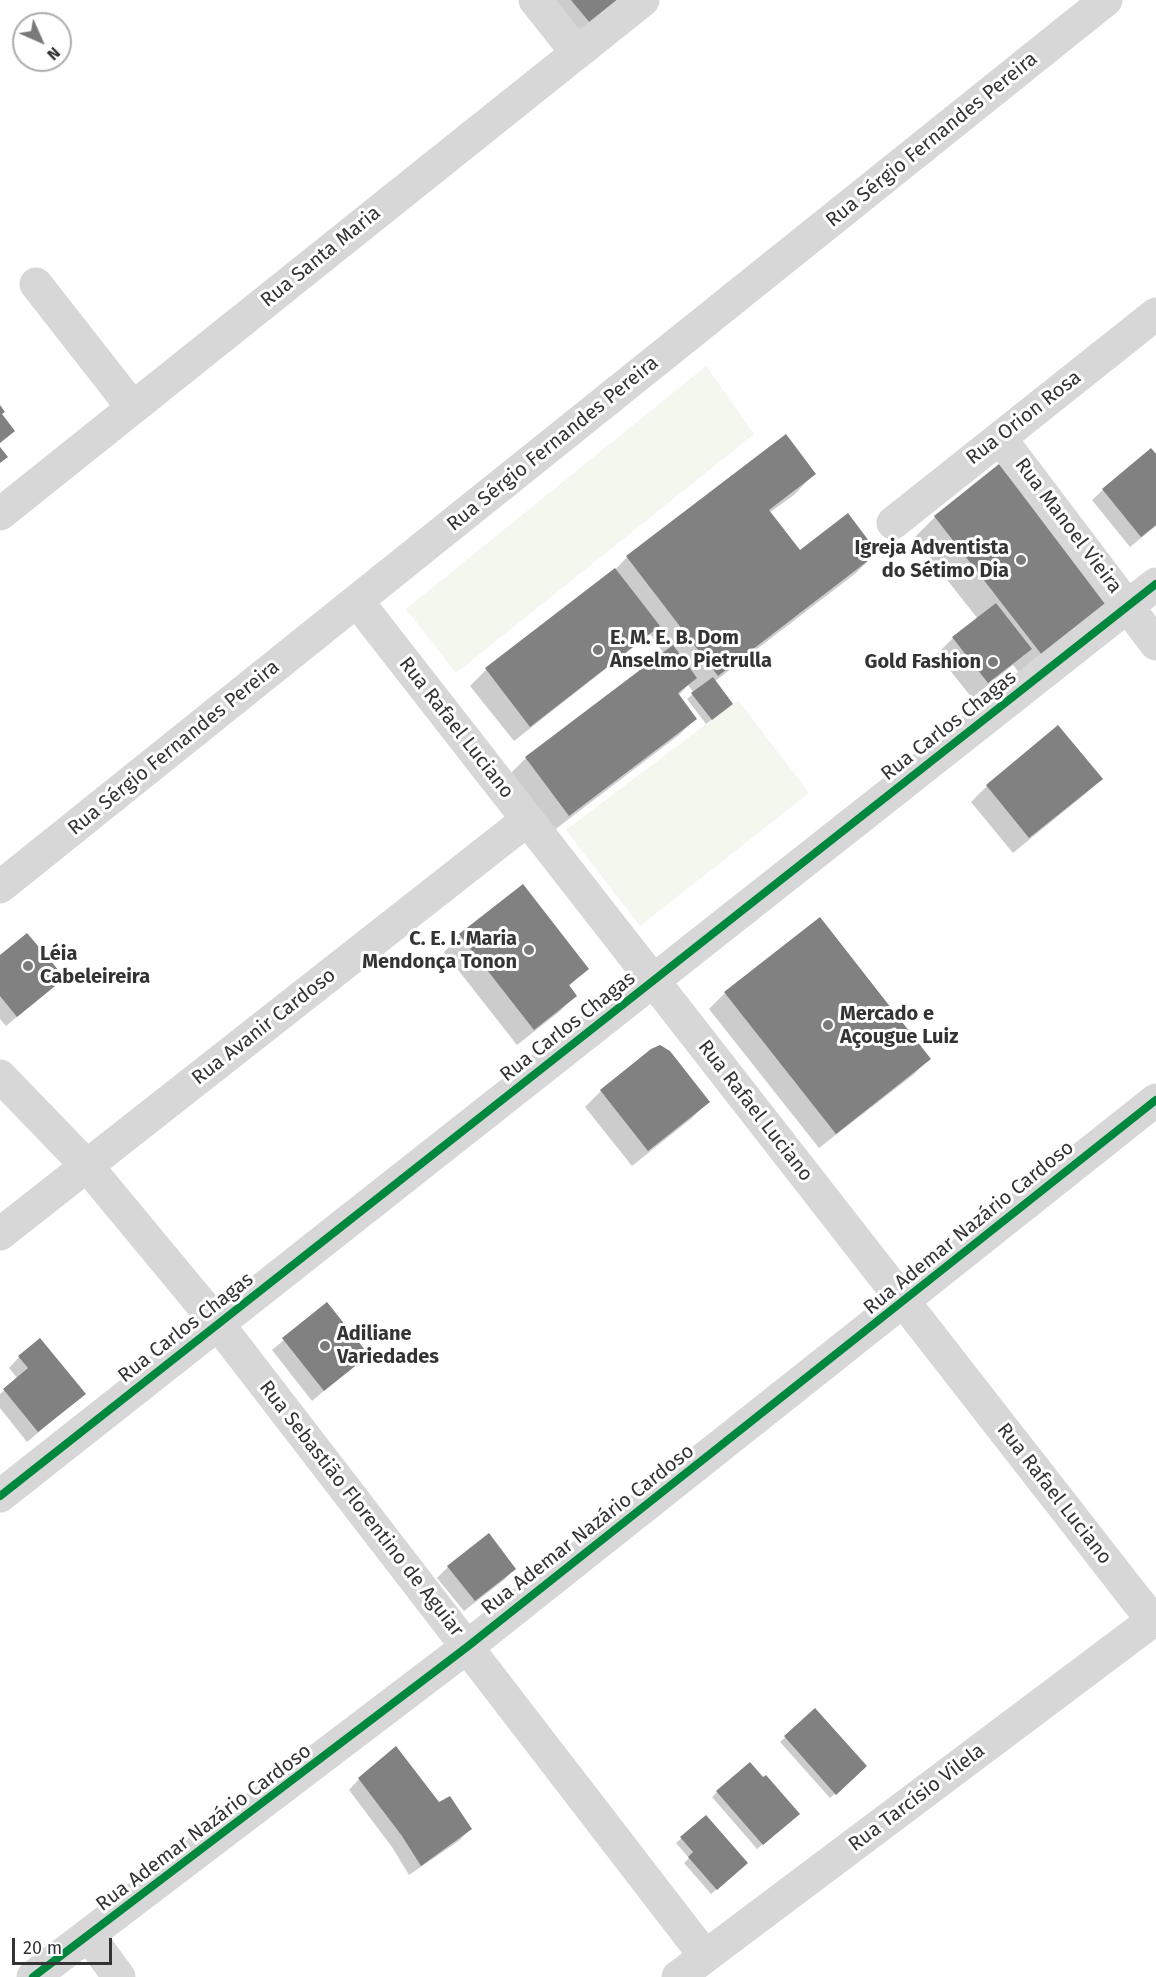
<!DOCTYPE html>
<html>
<head>
<meta charset="utf-8">
<style>
	body { margin:0 }
	#map { position:relative; width:1156px; height:1977px; overflow:hidden; background:#fff; font-family:"Fira Sans",sans-serif }
	canvas { display:block }
	.north { position:absolute; left:12px; top:12px; width:60px; height:60px; box-sizing:border-box; background:#fff; border:2px solid #adadad; border-radius:50%; rotate:135deg; font-size:16px; font-weight:700; line-height:24px; text-align:center; color:#333 }
	.north::after { content:''; display:block; margin:auto; width:21px; height:27px; background:#7a7a7a; clip-path:polygon(50% 0,100% 100%,50% 72%,0 100%) }
	.scale { position:absolute; left:12px; top:1938px; width:100px; height:27px; box-sizing:border-box; border:3px solid #333; border-top:0; padding-left:8px; font-size:18px; line-height:21px; white-space:nowrap; color:#333; -webkit-text-stroke:4px #fff; paint-order:stroke }
</style>
</head>
<body>
<div id="map">
<canvas width="1156" height="1977"></canvas>
<div class="north">N</div>
<div class="scale">20 m</div>
</div>
<script>
const c = document.querySelector('canvas').getContext('2d');
c.lineJoin = 'round';
function paint(path, color) {
  c.fillStyle = color;
  c.fill(path, 'evenodd');
}
function poly(rows) {
  const path = new Path2D();
  for (const r of rows) {
    path.moveTo(r[0], r[1]);
    for (let i = 2; i < r.length; i += 2) path.lineTo(r[i], r[i + 1]);
  }
  return path;
}
function strokePath(path, color, width, dash) {
  c.strokeStyle = color;
  c.lineWidth = width;
  c.lineCap = dash ? 'butt' : 'round';
  c.setLineDash(dash || []);
  c.stroke(path);
}
function drawText(font, color, halo, rows, align = 'center') {
  c.font = font + ' "Fira Sans",sans-serif';
  c.lineWidth = 6;
  c.setLineDash([]);
  c.textBaseline = 'middle';
  c.strokeStyle = halo;
  c.fillStyle = color;
  for (const [text, x, y, turn = 0] of rows) {
    c.save();
    c.translate(x, y);
    c.rotate((+turn || 0) * Math.PI / 180);
    c.textAlign = isNaN(turn) ? turn : align;
    if (halo) c.strokeText(text, 0, 0);
    c.fillText(text, 0, 0);
    c.restore();
  }
}
paint(poly([
	[706,366,754,434,456,673,406,609],
	[738,700,809,793,640,926,566,830]
]), '#f3f7ee');
paint(poly([
	[543,0,620,0,574,38],
	[1156,456,1156,526,1130,547,1092,500,1103,490],
	[814,474,794,495,769,513,800,552,876,553,856,573,714,682,731,704,706,724,687,699,694,693,688,685,678,696,695,719,679,735,553,831,510,774,526,758,664,654,650,634,514,741,470,686,486,670,613,572,627,557],
	[935,517,1106,603,1021,675,1013,665,972,698,937,654,953,638,978,619,914,538],
	[1058,727,1101,778,1085,794,1013,853,971,802,987,786],
	[523,886,588,968,568,987,575,996,559,1012,517,1045,444,952,460,936],
	[0,957,63,978,6,1026,0,1019],
	[725,993,929,1059,913,1075,819,1148,709,1009],
	[651,1051,708,1102,692,1118,632,1166,585,1107,601,1091],
	[327,1304,367,1354,312,1401,272,1350],
	[19,1357,84,1394,27,1442,0,1408,0,1394,18,1379,9,1368],
	[448,1567,514,1569,504,1580,464,1611,437,1578],
	[815,1710,860,1771,830,1798,780,1742],
	[359,1779,439,1804,470,1829,460,1840,409,1875,392,1847,349,1790],
	[763,1780,793,1819,757,1849,712,1797,717,1792],
	[706,1817,741,1868,711,1894,684,1863,689,1858,676,1843]
]), '#0003');
paint(poly([
	[571,0,619,0,590,23],
	[0,405,5,412,2,414,15,431,0,443],
	[786,434,816,474,769,510,800,550,848,513,878,553,718,676,626,556],
	[0,447,8,457,0,463],
	[1151,448,1156,454,1156,525,1141,537,1102,489],
	[999,464,1108,603,1042,655,934,516],
	[615,568,660,626,530,727,485,668],
	[996,603,1032,649,988,683,952,637],
	[673,645,697,678,678,693,697,719,569,816,525,757],
	[713,677,733,704,712,720,691,693],
	[1058,725,1103,779,1029,838,986,785],
	[523,884,589,969,569,985,577,996,534,1030,459,934],
	[820,917,931,1059,836,1134,724,992],
	[27,933,65,978,17,1017,0,996,0,955],
	[660,1045,670,1051,710,1102,648,1151,600,1090,651,1049],
	[327,1302,369,1355,324,1391,282,1338],
	[40,1338,86,1394,38,1432,3,1389,28,1368,18,1356],
	[489,1533,516,1569,475,1601,447,1566],
	[815,1708,867,1766,836,1795,784,1736],
	[396,1746,439,1802,450,1796,472,1829,421,1866,402,1836,358,1778],
	[750,1762,763,1777,766,1775,800,1814,763,1845,716,1791],
	[706,1815,748,1863,717,1890,688,1857,693,1852,680,1837]
]), '#818181');
strokePath(poly([
	[535,0,577,53],
	[36,284,133,408],
	[1000,438,1156,644],
	[0,514,643,0],
	[893,523,1156,314],
	[357,601,1153,1621],
	[0,887,1106,0],
	[0,1076,87,1166,218,1324,705,1956],
	[0,1234,527,820],
	[0,1496,1156,584],
	[89,1936,119,1977],
	[33,1977,467,1647,1156,1100],
	[678,1977,1156,1618]
]), '#d7d7d7', 33);
strokePath(poly([
	[0,1496,1156,584],
	[33,1977,467,1647,1156,1100]
]), '#00873e', 8);
for (const [x, y, r, color] of [
	[1021,560,6,"#7a7a7a"],
	[598,650,6,"#7a7a7a"],
	[993,662,6,"#7a7a7a"],
	[529,950,6,"#7a7a7a"],
	[28,966,6,"#7a7a7a"],
	[828,1025,6,"#7a7a7a"],
	[325,1346,6,"#7a7a7a"]
]) {
  const dot = new Path2D();
  dot.arc(x, y, r, 0, 2 * Math.PI);
  c.fillStyle = color;
  c.fill(dot);
  strokePath(dot, '#fff', 2);
}
drawText('20px', '#333', '#fff', [
	["Rua Sérgio Fernandes Pereira",932,140,-39],
	["Rua Santa Maria",321,257,-39],
	["Rua Orion Rosa",1024,418,-38],
	["Rua Sérgio Fernandes Pereira",553,444,-39],
	["Rua Manoel Vieira",1068,526,53],
	["Rua Carlos Chagas",949,726,-38],
	["Rua Rafael Luciano",456,728,52],
	["Rua Sérgio Fernandes Pereira",174,748,-39],
	["Rua Avanir Cardoso",264,1027,-38],
	["Rua Carlos Chagas",568,1027,-38],
	["Rua Rafael Luciano",755,1111,52],
	["Rua Ademar Nazário Cardoso",969,1228,-39],
	["Rua Carlos Chagas",186,1328,-38],
	["Rua Rafael Luciano",1054,1494,52],
	["Rua Sebastião Florentino de Aguiar",361,1509,52],
	["Rua Ademar Nazário Cardoso",588,1530,-38],
	["Rua Tarcísio Vilela",917,1798,-37],
	["Rua Ademar Nazário Cardoso",204,1828,-37]
]);
drawText('bold 20px', '#333', '#fff', [
	["Igreja Adventista",1009,548,"right"],
	["do Sétimo Dia",1009,571,"right"],
	["E. M. E. B. Dom",610,638],
	["Anselmo Pietrulla",610,661],
	["Gold Fashion",981,662,"right"],
	["C. E. I. Maria",517,939,"right"],
	["Mendonça Tonon",517,962,"right"],
	["Léia",40,954],
	["Cabeleireira",40,977],
	["Mercado e",840,1014],
	["Açougue Luiz",840,1037],
	["Adiliane",337,1334],
	["Variedades",337,1357]
], 'left');
</script>
</body>
</html>
